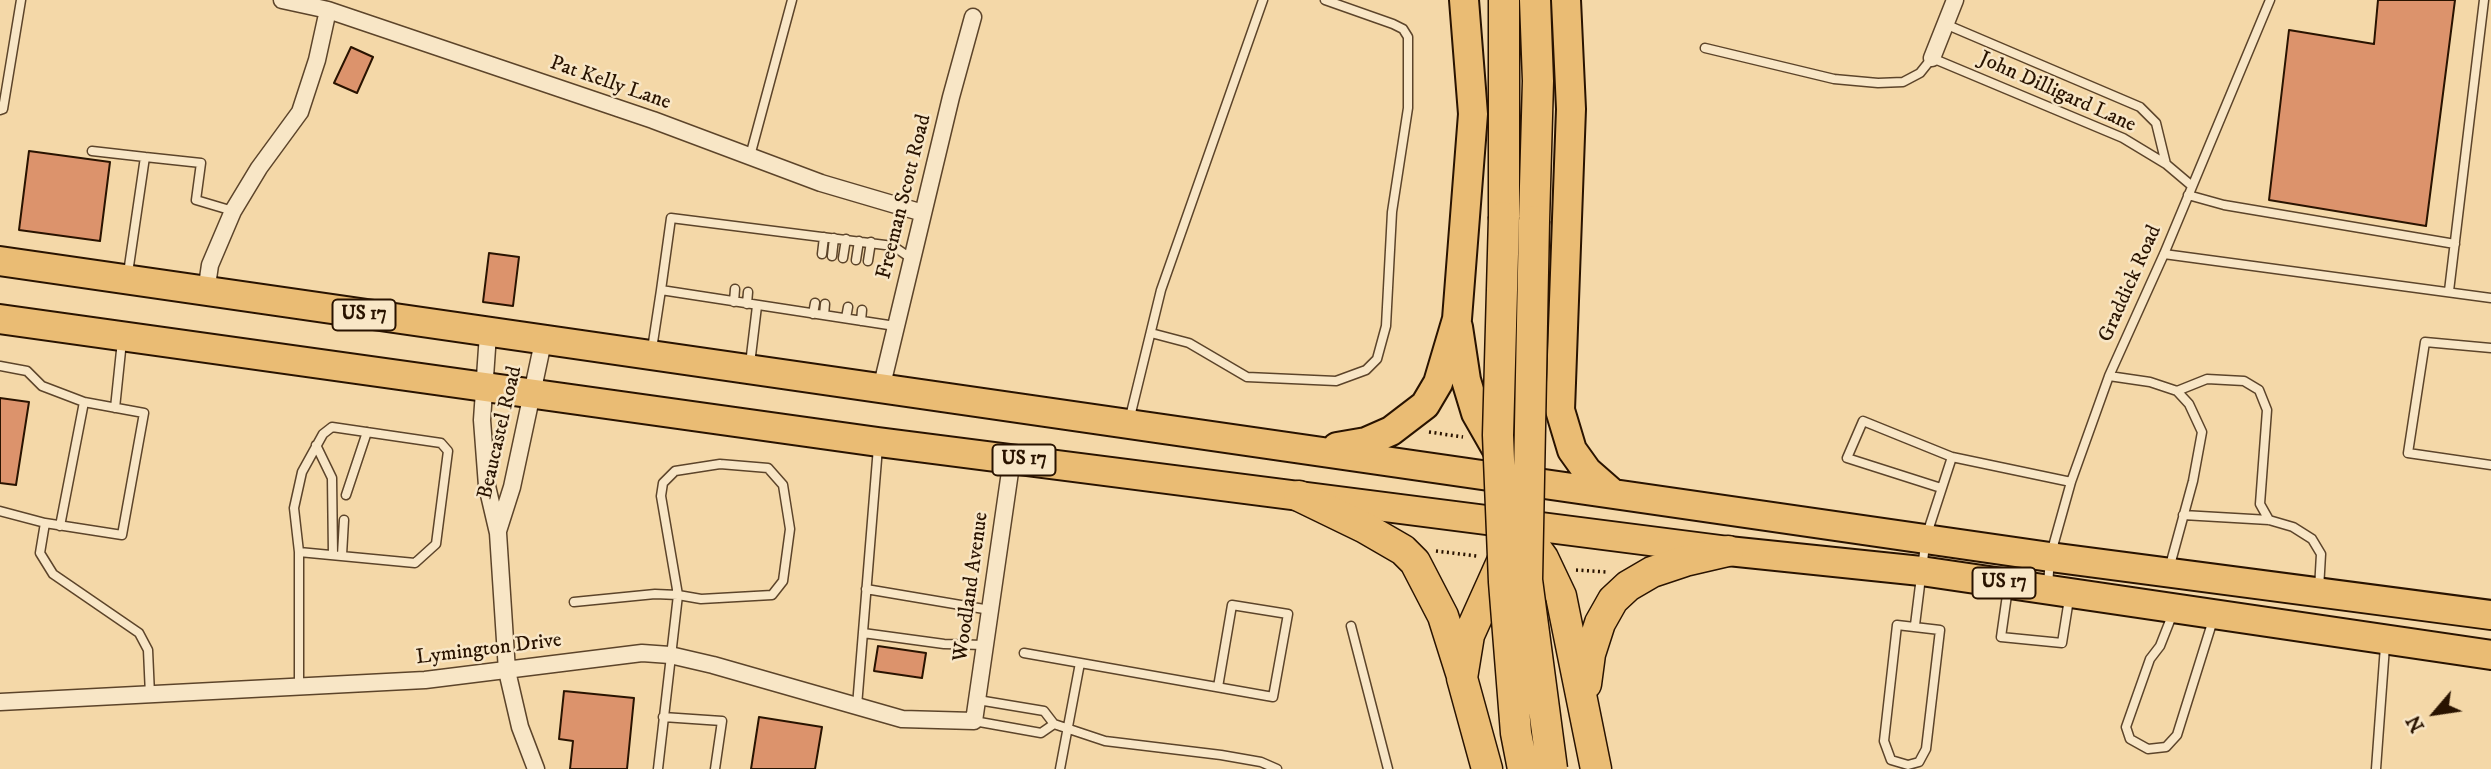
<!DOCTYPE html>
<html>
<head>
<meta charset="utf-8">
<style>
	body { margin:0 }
	#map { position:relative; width:2491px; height:769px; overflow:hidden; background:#f4d8a8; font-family:"IM FELL DW Pica",serif }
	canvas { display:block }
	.north { position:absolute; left:2400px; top:678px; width:70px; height:70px; -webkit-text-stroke:5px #f8e6c6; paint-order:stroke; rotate:241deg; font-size:19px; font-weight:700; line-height:28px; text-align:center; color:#291300 }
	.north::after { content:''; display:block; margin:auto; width:24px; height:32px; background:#291300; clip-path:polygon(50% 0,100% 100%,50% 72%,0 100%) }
</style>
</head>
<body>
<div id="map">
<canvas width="2491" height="769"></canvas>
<div class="north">N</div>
</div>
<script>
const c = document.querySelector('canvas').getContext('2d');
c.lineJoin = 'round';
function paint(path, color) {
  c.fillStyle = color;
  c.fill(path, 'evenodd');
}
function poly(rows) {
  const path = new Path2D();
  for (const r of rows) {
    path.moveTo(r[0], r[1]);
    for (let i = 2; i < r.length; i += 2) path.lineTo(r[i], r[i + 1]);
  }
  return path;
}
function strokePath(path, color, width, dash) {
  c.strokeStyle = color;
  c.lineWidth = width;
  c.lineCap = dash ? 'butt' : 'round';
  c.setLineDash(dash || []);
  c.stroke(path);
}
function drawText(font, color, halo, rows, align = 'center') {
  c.font = font + ' "IM FELL DW Pica",serif';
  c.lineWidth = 5;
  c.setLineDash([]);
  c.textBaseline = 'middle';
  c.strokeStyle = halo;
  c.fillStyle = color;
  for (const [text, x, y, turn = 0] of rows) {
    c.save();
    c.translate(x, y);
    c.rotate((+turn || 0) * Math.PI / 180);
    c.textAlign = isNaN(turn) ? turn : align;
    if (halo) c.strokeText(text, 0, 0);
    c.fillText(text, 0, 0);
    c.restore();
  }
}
const building = poly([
	[2378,0,2455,0,2426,226,2269,200,2289,30,2374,44,2378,0],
	[351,47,373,57,357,93,334,83,351,47],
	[29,151,110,162,100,241,19,230,29,151],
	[489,253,519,257,513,306,483,302,489,253],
	[0,398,29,402,16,485,0,483,0,398],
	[878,646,926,653,922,678,874,671,878,646],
	[564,691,634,698,627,769,570,769,573,741,559,739,564,691],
	[759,717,822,727,815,769,751,769,759,717]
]);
paint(building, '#dc936c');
strokePath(building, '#291300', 2);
const service = poly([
	[1705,48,1834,79,1878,83,1903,82,1920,73,1932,58,2123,138,2166,164,2156,123,2140,107,1945,24],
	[0,110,3,109,21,0],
	[92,151,145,157,128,273],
	[750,156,792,0],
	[145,157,201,163,196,200,233,211],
	[2166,164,2192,186],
	[2188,195,2224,205,2455,244],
	[822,254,824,237],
	[2164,254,2491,298],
	[832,256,834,238],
	[843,258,846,239],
	[856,260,859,241],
	[868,261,871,242],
	[2449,291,2484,0],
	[734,302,735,289],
	[747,304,748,292],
	[813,314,815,303],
	[824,315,825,304],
	[846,318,848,307],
	[861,321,862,310],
	[895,326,661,290,671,218,893,246,912,259],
	[1151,333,1189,343,1247,377,1336,381,1366,370,1377,359,1386,326,1392,212,1408,108,1408,37,1403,29,1393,24,1325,0],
	[2491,348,2425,342,2408,453,2491,465],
	[652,349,661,290],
	[750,364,757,306],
	[0,366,27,371,42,386,84,402,144,413,122,535,45,523,40,553,53,574,139,633,148,650,150,695],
	[2109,376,2150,382,2177,391,2189,404,2202,432,2193,481,2169,569],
	[2177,391,2207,379,2244,381,2259,390,2267,410,2260,504,2269,520],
	[115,408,122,341],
	[1129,421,1161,290,1263,0],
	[316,445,332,478,333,554],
	[720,464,768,468,783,485,790,529,783,581,772,595,701,599,678,595,661,496,663,483,675,471,720,464],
	[1941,488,1847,458,1863,421,1952,457],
	[346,495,367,432],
	[0,511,45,523],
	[2183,515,2269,520,2293,527,2312,539,2321,554,2319,589],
	[60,526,84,402],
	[299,552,294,508,302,472,323,434,332,427,441,443,448,451,436,544,415,563,299,552,299,687],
	[342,555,344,520],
	[2048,586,2050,557,2071,482,2109,376,2164,254,2270,0],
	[2008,588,2001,637,2062,643,2069,599],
	[866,589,990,610],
	[574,602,655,594,678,595,658,769],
	[2173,613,2160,646,2150,659,2126,727,2130,739,2148,749,2166,747,2177,735,2213,620],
	[1897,625,1940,630,1926,749,1919,762,1908,765,1891,760,1884,741,1897,625],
	[1915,625,1926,537,1952,457,2071,482],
	[1351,626,1388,769],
	[863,633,944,644,985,645],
	[1024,653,1273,697,1288,614,1232,605,1218,687],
	[857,706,878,447],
	[663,717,722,721,715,769],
	[974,721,1041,733,1054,724,1044,711,978,700],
	[1054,724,1105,741,1221,755,1261,762,1277,769],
	[1060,769,1080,663],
	[2376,769,2385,646]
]);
const minor = poly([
	[282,0,328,10,653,120,821,183,923,213],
	[1932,58,1955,0],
	[206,292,210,265,233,211,259,168,300,112,317,60,328,10],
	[488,334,482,420,487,486,498,533,507,671,520,727,536,769],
	[881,389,951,97,973,17],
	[498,531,512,487,543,342],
	[0,702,425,680,642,653,670,655,713,665,902,719,974,721,1012,458]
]);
const trunk = poly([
	[1566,0,1571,109,1560,410,1572,450,1587,471,1611,492],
	[0,261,2050,557,2491,615],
	[0,319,878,442,1728,551,1921,571,2491,655],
	[1458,327,1466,380,1476,413,1504,462],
	[1337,447,1366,442,1391,431,1425,405,1438,383,1457,319,1473,114,1464,0]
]);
const motorway = poly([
	[1504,0,1504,217],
	[1534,221,1538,81,1535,0],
	[1299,496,1365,528,1403,550,1415,562,1443,616,1461,673],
	[1519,525,1543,558,1561,596,1596,769],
	[1586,684,1590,654,1600,623,1613,600,1628,586,1652,572,1685,561,1728,551],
	[1487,769,1462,678,1469,635,1505,555]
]);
strokePath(service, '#5c442a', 11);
strokePath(minor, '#5c442a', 19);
strokePath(trunk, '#291300', 32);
strokePath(motorway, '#291300', 33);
strokePath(poly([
	[1429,432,1463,437],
	[1436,551,1477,556],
	[1576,570,1606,572]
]), '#291300', 3.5, [2, 3.5]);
strokePath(service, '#f8e6c6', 8);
strokePath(minor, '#f8e6c6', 16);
strokePath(trunk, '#eabc74', 28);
strokePath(motorway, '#eabc74', 30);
const motorwayBridge = poly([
	[1504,217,1498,435,1504,582,1516,733,1523,769],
	[1534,221,1527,580,1552,769]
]);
strokePath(motorwayBridge, '#291300', 33, []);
strokePath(motorwayBridge, '#eabc74', 30);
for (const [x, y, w] of [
	[364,315,63],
	[1024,460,63],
	[2004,583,63]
]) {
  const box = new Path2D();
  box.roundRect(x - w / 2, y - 15.5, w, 31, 5);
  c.fillStyle = '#f8e6c6';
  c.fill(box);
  strokePath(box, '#291300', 2);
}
drawText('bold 19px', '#291300', null, [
	["US 17",364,315],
	["US 17",1024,460],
	["US 17",2004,583]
]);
drawText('21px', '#291300', '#f8e6c6', [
	["Pat Kelly Lane",610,84,19],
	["John Dilligard Lane",2057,93,24],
	["Freeman Scott Road",905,197,-76],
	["Graddick Road",2131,284,-66],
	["Beaucastel Road",501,433,-77],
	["Woodland Avenue",972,587,-82],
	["Lymington Drive",489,650,-7]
]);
</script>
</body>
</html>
